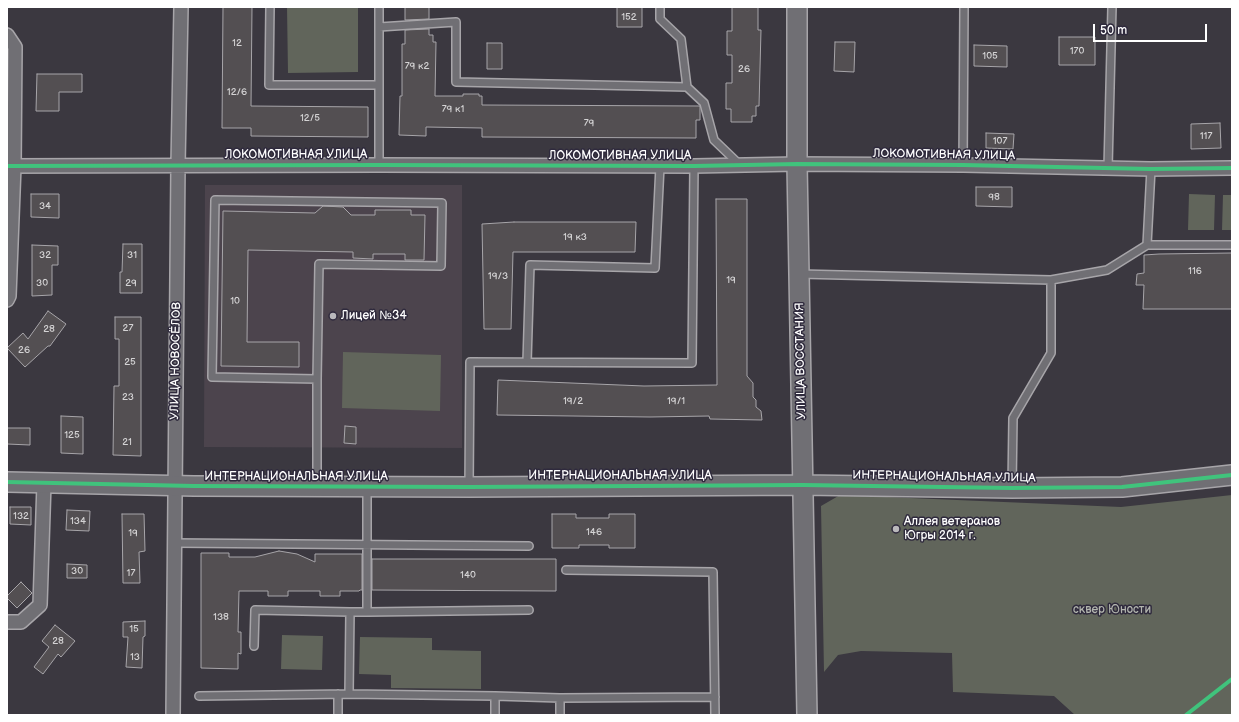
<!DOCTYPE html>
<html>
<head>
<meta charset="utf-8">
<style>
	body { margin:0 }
	#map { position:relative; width:1239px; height:722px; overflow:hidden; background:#3b3840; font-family:"Balsamiq Sans",sans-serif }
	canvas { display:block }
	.frame { position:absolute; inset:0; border:8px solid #fff; pointer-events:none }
	.scale { position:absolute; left:1093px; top:24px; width:114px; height:18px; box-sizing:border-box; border:2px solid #fff; border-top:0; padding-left:5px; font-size:12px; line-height:14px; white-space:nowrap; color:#fff; -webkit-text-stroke:3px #2f2a3d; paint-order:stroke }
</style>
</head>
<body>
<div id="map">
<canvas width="1239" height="722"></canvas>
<div class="frame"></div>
<div class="scale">50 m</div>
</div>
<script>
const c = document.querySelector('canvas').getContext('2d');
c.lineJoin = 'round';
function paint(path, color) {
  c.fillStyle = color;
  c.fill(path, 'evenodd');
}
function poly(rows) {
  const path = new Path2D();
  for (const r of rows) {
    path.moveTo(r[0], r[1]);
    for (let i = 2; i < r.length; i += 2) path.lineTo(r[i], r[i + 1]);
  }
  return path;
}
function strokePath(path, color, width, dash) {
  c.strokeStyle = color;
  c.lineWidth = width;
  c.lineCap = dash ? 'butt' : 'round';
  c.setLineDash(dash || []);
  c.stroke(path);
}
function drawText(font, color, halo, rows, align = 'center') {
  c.font = font + ' "Balsamiq Sans",sans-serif';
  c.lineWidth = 3;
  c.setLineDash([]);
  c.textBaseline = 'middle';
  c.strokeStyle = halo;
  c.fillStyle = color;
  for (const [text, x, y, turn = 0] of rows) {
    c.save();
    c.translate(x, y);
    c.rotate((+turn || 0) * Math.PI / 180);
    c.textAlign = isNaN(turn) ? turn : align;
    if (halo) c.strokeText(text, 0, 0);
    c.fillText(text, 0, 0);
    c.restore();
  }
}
paint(poly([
	[205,185,462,185,462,448,204,447]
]), '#4c444d');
paint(poly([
	[287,7,358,7,358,72,288,73],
	[1189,194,1215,195,1214,230,1188,230],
	[1223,195,1232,195,1232,230,1222,230],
	[343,352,441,355,440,411,342,408],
	[840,495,1121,507,1232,495,1232,715,1075,715,1054,696,953,692,952,653,861,651,838,655,824,672,821,506],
	[282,635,323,636,322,670,281,669],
	[360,637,432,638,432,650,481,651,481,689,391,688,391,675,359,674]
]), '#61655b');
const building = poly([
	[223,7,252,7,251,106,368,107,368,137,251,136,251,128,222,128,223,7],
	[405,7,429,7,429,19,405,20,405,7],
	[617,7,642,7,642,27,617,27,617,7],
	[732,7,758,7,758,30,761,30,759,106,756,106,756,116,752,116,752,122,731,122,731,109,726,109,726,83,732,83,732,55,727,55,727,31,732,31,732,7],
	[429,29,429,35,433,35,433,42,436,42,435,96,463,96,463,94,479,94,479,96,482,96,482,105,700,106,700,120,696,120,696,138,482,137,482,128,426,127,426,136,399,135,400,96,402,96,402,44,405,44,405,30,429,29],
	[1059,37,1095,37,1095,65,1059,65,1059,37],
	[835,42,855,42,854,72,834,71,835,42],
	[487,43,502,43,502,69,487,69,487,43],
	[974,45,1007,46,1007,67,974,66,974,45],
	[37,74,82,74,82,92,59,92,59,111,36,111,37,74],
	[1220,123,1221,148,1191,149,1191,124,1220,123],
	[986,133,1014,134,1013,149,986,148,986,133],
	[976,187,1012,187,1012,207,976,206,976,187],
	[31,194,59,194,59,218,31,217,31,194],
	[716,199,747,199,747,376,753,383,753,397,756,400,756,407,761,411,762,420,710,419,709,416,650,417,497,415,498,380,644,386,717,385,716,199],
	[323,206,343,207,351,215,375,215,375,210,411,210,411,215,425,215,424,260,405,260,405,254,373,254,373,259,353,258,353,252,248,250,247,342,299,342,299,367,221,366,223,211,315,213,323,206],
	[514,222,636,222,635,252,513,252,511,329,484,329,482,224,514,222],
	[123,244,142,244,142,293,120,293,120,272,122,272,123,244],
	[32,245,58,246,58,265,52,265,52,295,32,296,32,245],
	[1232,253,1232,309,1143,309,1144,285,1136,285,1137,274,1144,273,1144,255,1159,254,1232,253],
	[48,311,66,324,50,346,48,346,25,367,7,348,23,333,28,339,48,311],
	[115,317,141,317,141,456,113,455,114,386,119,386,119,339,115,339,115,317],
	[61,416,83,417,83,454,61,453,61,416],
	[345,426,356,427,356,444,344,443,345,426],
	[7,428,30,428,30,445,7,444,7,428],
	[10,507,31,507,31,525,10,524,10,507],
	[67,510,90,511,89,531,66,530,67,510],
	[122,514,144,514,145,551,139,552,140,583,123,583,122,514],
	[552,514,576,514,576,518,609,518,609,514,635,514,635,548,609,548,609,545,579,545,579,548,552,548,552,514],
	[279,551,297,554,315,562,315,554,362,554,362,590,360,590,359,591,340,591,340,596,320,596,320,591,288,591,288,596,268,596,268,591,239,591,238,632,241,632,241,654,238,653,238,669,201,668,201,553,229,553,229,557,255,557,279,551],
	[372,559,556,559,556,591,372,590,372,559],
	[67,564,87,565,87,578,67,578,67,564],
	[21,582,32,593,17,608,7,598,7,596,21,582],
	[145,621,145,636,143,637,142,668,126,667,128,637,123,637,123,622,145,621],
	[55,625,75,641,61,657,58,654,43,674,34,667,49,647,42,641,55,625]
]);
paint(building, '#534f52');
strokePath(building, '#a7a5a9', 1);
const lane = poly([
	[270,7,269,85,379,85],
	[660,7,660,19,681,39,687,87,704,103,714,140,739,164],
	[379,27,456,22,456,82,687,87],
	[379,165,379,7],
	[963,165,964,7],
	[1108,168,1112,7],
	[1151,169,1147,245,1232,245],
	[799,274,1051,280],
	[527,362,530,265,655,268,660,166],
	[317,379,212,377,215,200,442,203,441,266,319,264,317,379,317,486],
	[469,487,470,362,692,363,694,166],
	[1012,488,1013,418,1051,353,1051,280,1107,270,1147,245],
	[175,543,529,546],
	[566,570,713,572,715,715],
	[350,612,367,612,367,487],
	[367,612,529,610],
	[254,646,255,610,350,612,349,694],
	[199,696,349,694,495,696,495,715],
	[495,696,560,698],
	[338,715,338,694],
	[560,715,560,698,715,697]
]);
const street = poly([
	[7,35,15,47,14,166,9,296,7,300],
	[7,166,379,165,694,166,797,164,963,165,1151,169,1232,168],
	[7,622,21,622,40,605,44,483],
	[173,715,178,165,181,7]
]);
const secondary = poly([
	[797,7,797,164,807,715],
	[7,482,194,486,469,487,803,485,1012,488,1122,487,1232,475]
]);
strokePath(lane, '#a7a5a9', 10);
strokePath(street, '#a7a5a9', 16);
strokePath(secondary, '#a7a5a9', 22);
strokePath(lane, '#706f74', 7);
strokePath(street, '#706f74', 13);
strokePath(secondary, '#706f74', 19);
strokePath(poly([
	[7,166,379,165,694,166,797,164,963,165,1151,169,1232,168],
	[7,482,194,486,469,487,803,485,1012,488,1122,487,1232,475],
	[1186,715,1232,679]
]), '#40c37c', 4);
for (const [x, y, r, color] of [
	[333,316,4,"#bab9bc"],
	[896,529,4,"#bab9bc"]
]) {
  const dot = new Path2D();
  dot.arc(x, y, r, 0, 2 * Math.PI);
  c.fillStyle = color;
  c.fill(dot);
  strokePath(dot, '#2f2a3d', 1.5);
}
drawText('10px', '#d4d3d4', null, [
	["152",629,17],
	["12",237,43],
	["170",1077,51],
	["105",990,56],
	["79 к2",417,66],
	["26",744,69],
	["12/6",237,92],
	["79 к1",453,109],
	["12/5",310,118],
	["79",589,123],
	["117",1206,136],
	["107",1000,141],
	["98",994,197],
	["34",45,206],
	["19 к3",575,237],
	["32",45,255],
	["31",132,255],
	["116",1195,271],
	["19/3",498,276],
	["19",731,280],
	["30",42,283],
	["29",131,283],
	["10",235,301],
	["27",128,328],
	["28",49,329],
	["26",24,350],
	["25",130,362],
	["23",128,397],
	["19/2",573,401],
	["19/1",676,401],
	["125",72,435],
	["21",127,442],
	["132",21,516],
	["134",78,521],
	["146",594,532],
	["19",133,533],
	["30",77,571],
	["17",131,573],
	["140",468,575],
	["138",221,617],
	["15",134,629],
	["28",58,641],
	["13",135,657]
]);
drawText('12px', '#fff', '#2f2a3d', [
	["ЛОКОМОТИВНАЯ УЛИЦА",296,155],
	["ЛОКОМОТИВНАЯ УЛИЦА",944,155,1],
	["ЛОКОМОТИВНАЯ УЛИЦА",620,156],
	["УЛИЦА НОВОСЁЛОВ",176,361,-89],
	["УЛИЦА ВОССТАНИЯ",801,361,-91],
	["ИНТЕРНАЦИОНАЛЬНАЯ УЛИЦА",620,476],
	["ИНТЕРНАЦИОНАЛЬНАЯ УЛИЦА",296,477],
	["ИНТЕРНАЦИОНАЛЬНАЯ УЛИЦА",944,477,1]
]);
drawText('12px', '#fff', '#2f2a3d', [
	["Лицей №34",341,316],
	["Аллея ветеранов",904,522],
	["Югры 2014 г.",904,536]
], 'left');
drawText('12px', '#b3b6af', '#2f2a3d', [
	["сквер Юности",1112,610]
]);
</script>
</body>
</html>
